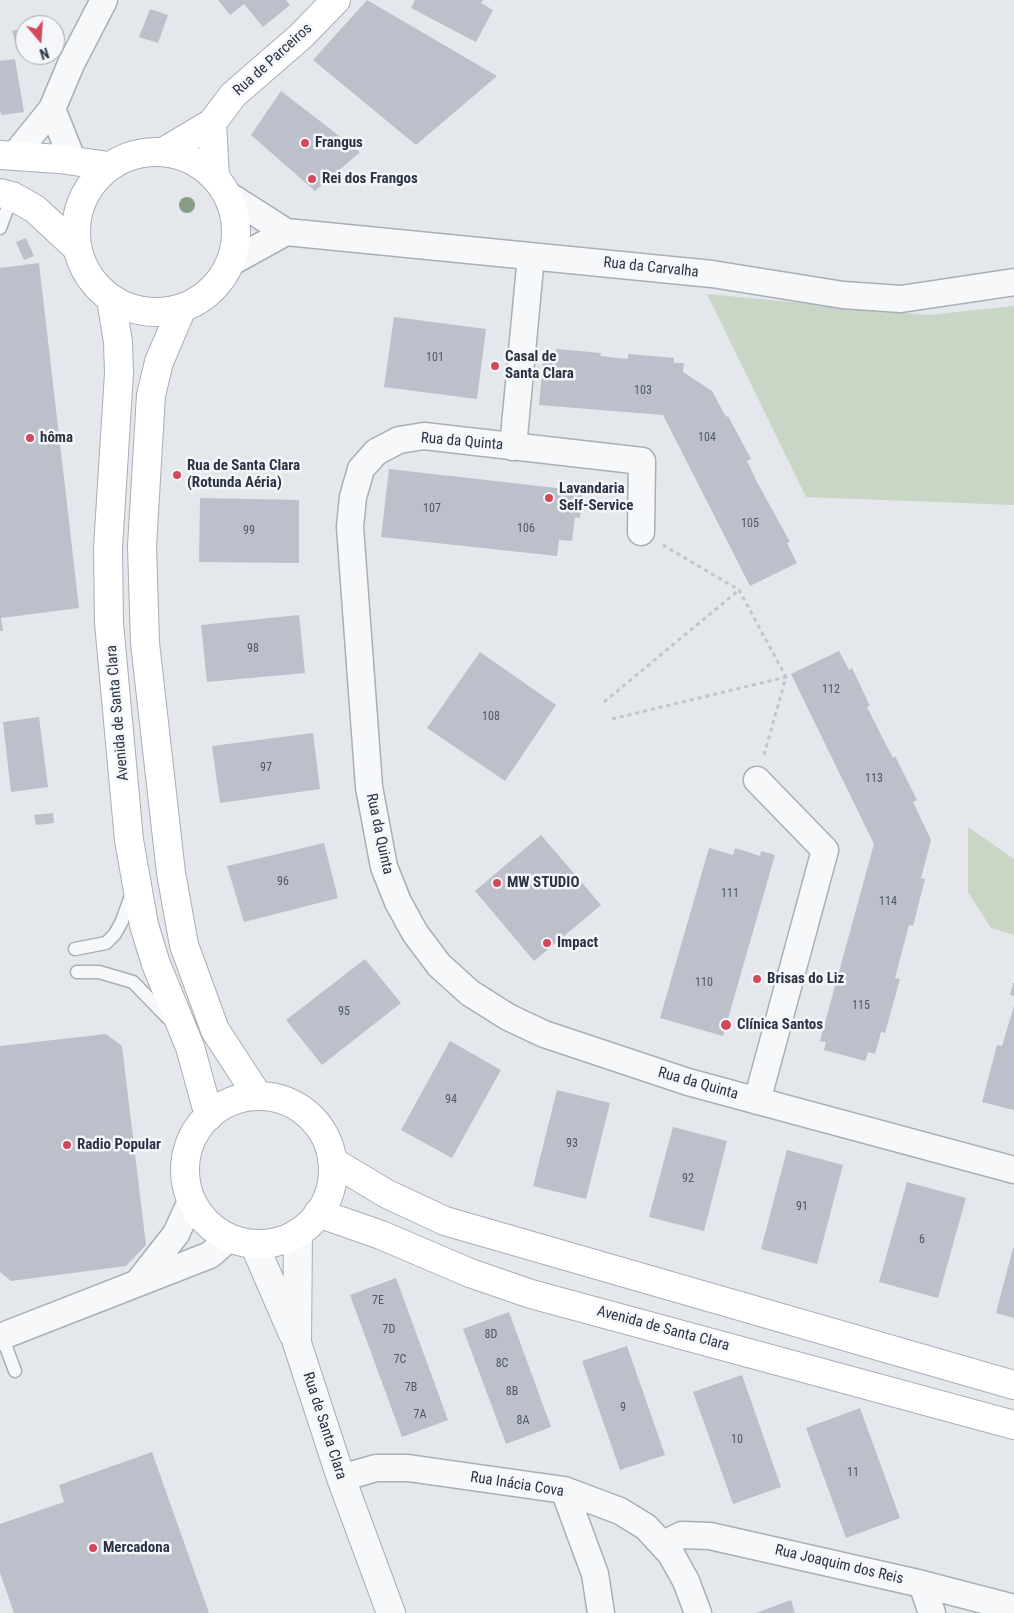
<!DOCTYPE html>
<html>
<head>
<meta charset="utf-8">
<style>
	body { margin:0 }
	#map { position:relative; width:1014px; height:1613px; overflow:hidden; background:#e4e7ec; font-family:"Roboto Condensed",sans-serif }
	canvas { display:block }
	.north { position:absolute; left:15px; top:15px; width:50px; height:50px; box-sizing:border-box; background:#f4f6f9; border:1px solid #a4a8b1; border-radius:50%; rotate:162deg; font-size:14px; font-weight:700; line-height:20px; text-align:center; color:#2b3445 }
	.north::after { content:''; display:block; margin:auto; width:18px; height:22px; background:#d1495b; clip-path:polygon(50% 0,100% 100%,50% 72%,0 100%) }
</style>
</head>
<body>
<div id="map">
<canvas width="1014" height="1613"></canvas>
<div class="north">N</div>
</div>
<script>
const c = document.querySelector('canvas').getContext('2d');
c.lineJoin = 'round';
function paint(path, color) {
  c.fillStyle = color;
  c.fill(path, 'evenodd');
}
function poly(rows) {
  const path = new Path2D();
  for (const r of rows) {
    if (r.length === 3) {
      path.moveTo(r[0] + r[2], r[1]);
      path.arc(r[0], r[1], r[2], 0, 2 * Math.PI);
      continue;
    }
    path.moveTo(r[0], r[1]);
    for (let i = 2; i < r.length; i += 2) path.lineTo(r[i], r[i + 1]);
  }
  return path;
}
function strokePath(path, color, width, dash) {
  c.strokeStyle = color;
  c.lineWidth = width;
  c.lineCap = dash ? 'butt' : 'round';
  c.setLineDash(dash || []);
  c.stroke(path);
}
function drawText(font, color, halo, rows, align = 'center') {
  c.font = font + ' "Roboto Condensed",sans-serif';
  c.lineWidth = 5;
  c.setLineDash([]);
  c.textBaseline = 'middle';
  c.strokeStyle = halo;
  c.fillStyle = color;
  for (const [text, x, y, turn = 0] of rows) {
    c.save();
    c.translate(x, y);
    c.rotate((+turn || 0) * Math.PI / 180);
    c.textAlign = isNaN(turn) ? turn : align;
    if (halo) c.strokeText(text, 0, 0);
    c.fillText(text, 0, 0);
    c.restore();
  }
}
paint(poly([
	[707,294,928,315,1014,306,1014,505,806,497],
	[968,827,1014,859,1014,935,991,928,968,892]
]), '#c9d6c5');
paint(poly([
	[218,0,286,0,290,5,263,27,244,4,230,15],
	[367,0,497,76,416,145,313,60],
	[415,0,483,0,481,3,493,10,476,42,411,8],
	[150,9,168,15,158,43,139,37],
	[25,28,25,42,16,44,12,31],
	[15,59,24,112,2,115,0,111,0,61],
	[281,91,360,152,315,191,251,135],
	[26,238,34,256,24,260,16,242],
	[39,263,79,608,1,618,3,631,0,631,0,268],
	[394,317,486,329,477,399,384,387],
	[556,349,601,353,600,356,628,359,628,354,674,358,674,363,684,363,683,372,712,391,726,417,728,416,751,459,747,461,757,482,790,542,787,543,797,563,750,586,663,415,539,405,544,352,556,353],
	[389,469,583,491,580,518,575,517,572,541,559,540,557,556,381,537],
	[200,498,299,500,299,563,199,562],
	[299,615,305,673,207,682,201,625],
	[839,651,849,670,852,668,870,706,867,707,880,733,893,758,895,756,917,800,913,802,931,840,921,878,925,879,913,926,909,925,895,978,900,979,885,1033,881,1032,875,1054,868,1052,865,1061,824,1050,826,1042,820,1041,874,844,791,674],
	[480,652,556,705,505,781,427,728],
	[39,717,48,787,11,792,3,722],
	[313,733,320,789,220,803,212,746],
	[53,813,54,823,36,825,34,815],
	[541,835,601,905,534,961,475,891],
	[324,843,338,898,244,922,227,866],
	[709,848,733,855,735,848,760,856,761,851,775,855,723,1036,660,1018],
	[365,959,401,1003,322,1065,286,1020],
	[1013,983,1014,983,1014,996,1010,995],
	[1014,1006,1014,1110,982,1102,997,1045,1002,1046],
	[106,1034,122,1046,146,1245,126,1266,11,1281,0,1272,0,1046],
	[450,1041,501,1070,452,1158,401,1130],
	[557,1090,610,1103,586,1199,533,1186],
	[673,1127,727,1141,704,1231,649,1217],
	[787,1150,843,1165,817,1264,761,1249],
	[907,1182,966,1198,938,1298,879,1282],
	[1013,1248,1014,1248,1014,1318,996,1313],
	[396,1278,448,1420,402,1437,350,1295],
	[509,1312,551,1427,506,1444,463,1329],
	[627,1346,665,1455,620,1470,582,1361],
	[742,1375,781,1487,733,1504,693,1392],
	[860,1408,900,1518,846,1538,806,1428],
	[152,1452,209,1613,14,1613,0,1573,0,1524,64,1502,59,1485],
	[791,1600,795,1613,756,1613]
]), '#bbc0ca');
const service = poly([
	[0,228,12,196],
	[75,949,106,943,115,934,122,921,132,893],
	[77,972,99,972,133,982,168,1018],
	[2,1336,15,1371]
]);
const minor = poly([
	[52,109,73,161],
	[14,156,52,109,71,64,104,0],
	[228,195,286,232,712,274,843,295,901,299,1014,282],
	[230,263,286,232],
	[513,447,531,256],
	[641,532,642,461,424,436,399,440,376,452,361,469,353,497,350,527,369,787,384,867,398,902,415,933,439,965,470,993,508,1017,544,1034,688,1082,1014,1170],
	[757,1101,825,850,757,780],
	[139,1281,176,1234,191,1201],
	[0,1337,210,1255,229,1238],
	[341,1478,376,1468,408,1468,564,1490,620,1511,646,1527,671,1554,686,1581,698,1613],
	[564,1490,595,1574,601,1613],
	[663,1544,682,1535,710,1536,922,1584,1014,1608],
	[922,1584,932,1613]
]);
const tertiary = poly([
	[298,1233,297,1343,341,1478,391,1613],
	[254,1244,293,1334]
]);
const secondary = poly([
	[212,123,215,177],
	[156,232,80],
	[163,152,212,123,233,95,301,36,336,0],
	[0,155,59,159,109,166],
	[0,193,12,196,35,209,77,248],
	[111,299,118,342,119,373,108,548,109,623,129,840,144,925,156,964,190,1047,209,1116],
	[182,308,159,362,151,395,142,546,145,643,171,873,184,945,215,1030,258,1096],
	[259,1170,74],
	[332,1161,387,1194,445,1221,1014,1385],
	[318,1213,381,1235,470,1273,531,1294,1014,1425]
]);
strokePath(service, '#a9aeb7', 15);
strokePath(minor, '#a9aeb7', 29);
strokePath(tertiary, '#a9aeb7', 30);
strokePath(secondary, '#a9aeb7', 30);
strokePath(poly([
	[663,545,739,590,786,677,764,755],
	[604,702,739,590],
	[612,719,786,677]
]), '#c2c5cb', 3, [4, 4]);
strokePath(service, '#f7f8fa', 12);
strokePath(minor, '#f7f8fa', 26);
strokePath(tertiary, '#f7f8fa', 28);
strokePath(secondary, '#fff', 28);
c.fillStyle = '#899d89';
for (const [x, y] of [
	[187,205]
]) {
  c.beginPath();
  c.arc(x, y, 8, 0, 2 * Math.PI);
  c.fill();
}
for (const [x, y, r, color] of [
	[305,143,5,"#d1495b"],
	[312,179,5,"#d1495b"],
	[495,366,5,"#d1495b"],
	[30,438,5,"#d1495b"],
	[177,475,5,"#d1495b"],
	[549,498,5,"#d1495b"],
	[497,883,5,"#d1495b"],
	[547,943,5,"#d1495b"],
	[757,979,5,"#d1495b"],
	[726,1025,6,"#d1495b"],
	[67,1145,5,"#d1495b"],
	[93,1548,5,"#d1495b"]
]) {
  const dot = new Path2D();
  dot.arc(x, y, r, 0, 2 * Math.PI);
  c.fillStyle = color;
  c.fill(dot);
  strokePath(dot, '#f4f6f9', 2);
}
drawText('12px', '#4f5766', null, [
	["101",435,358],
	["103",643,391],
	["104",707,438],
	["107",432,509],
	["105",750,524],
	["106",526,529],
	["99",249,531],
	["98",253,649],
	["112",831,690],
	["108",491,717],
	["97",266,768],
	["113",874,779],
	["96",283,882],
	["111",730,894],
	["114",888,902],
	["110",704,983],
	["115",861,1006],
	["95",344,1012],
	["94",451,1100],
	["93",572,1144],
	["92",688,1179],
	["91",802,1207],
	["6",922,1240],
	["7E",378,1301],
	["7D",389,1330],
	["8D",491,1335],
	["7C",400,1360],
	["8C",502,1364],
	["7B",411,1388],
	["8B",512,1392],
	["9",623,1408],
	["7A",420,1415],
	["8A",523,1421],
	["10",737,1440],
	["11",853,1473]
]);
drawText('15px', '#2b3445', '#f4f6f9', [
	["Rua de Parceiros",273,60,-42],
	["Rua da Carvalha",651,268,6],
	["Rua da Quinta",462,442,5],
	["Avenida de Santa Clara",118,713,-95],
	["Rua da Quinta",379,834,78],
	["Rua da Quinta",698,1084,16],
	["Avenida de Santa Clara",663,1329,15],
	["Rua de Santa Clara",324,1426,72],
	["Rua Inácia Cova",517,1485,9],
	["Rua Joaquim dos Reis",839,1565,13]
]);
drawText('bold 15px', '#2b3445', '#f4f6f9', [
	["Frangus",315,143],
	["Rei dos Frangos",322,179],
	["Casal de",505,357],
	["Santa Clara",505,374],
	["hôma",40,438],
	["Rua de Santa Clara",187,466],
	["(Rotunda Aéria)",187,483],
	["Lavandaria",559,489],
	["Self-Service",559,506],
	["MW STUDIO",507,883],
	["Impact",557,943],
	["Brisas do Liz",767,979],
	["Clínica Santos",737,1025],
	["Radio Popular",77,1145],
	["Mercadona",103,1548]
], 'left');
</script>
</body>
</html>
